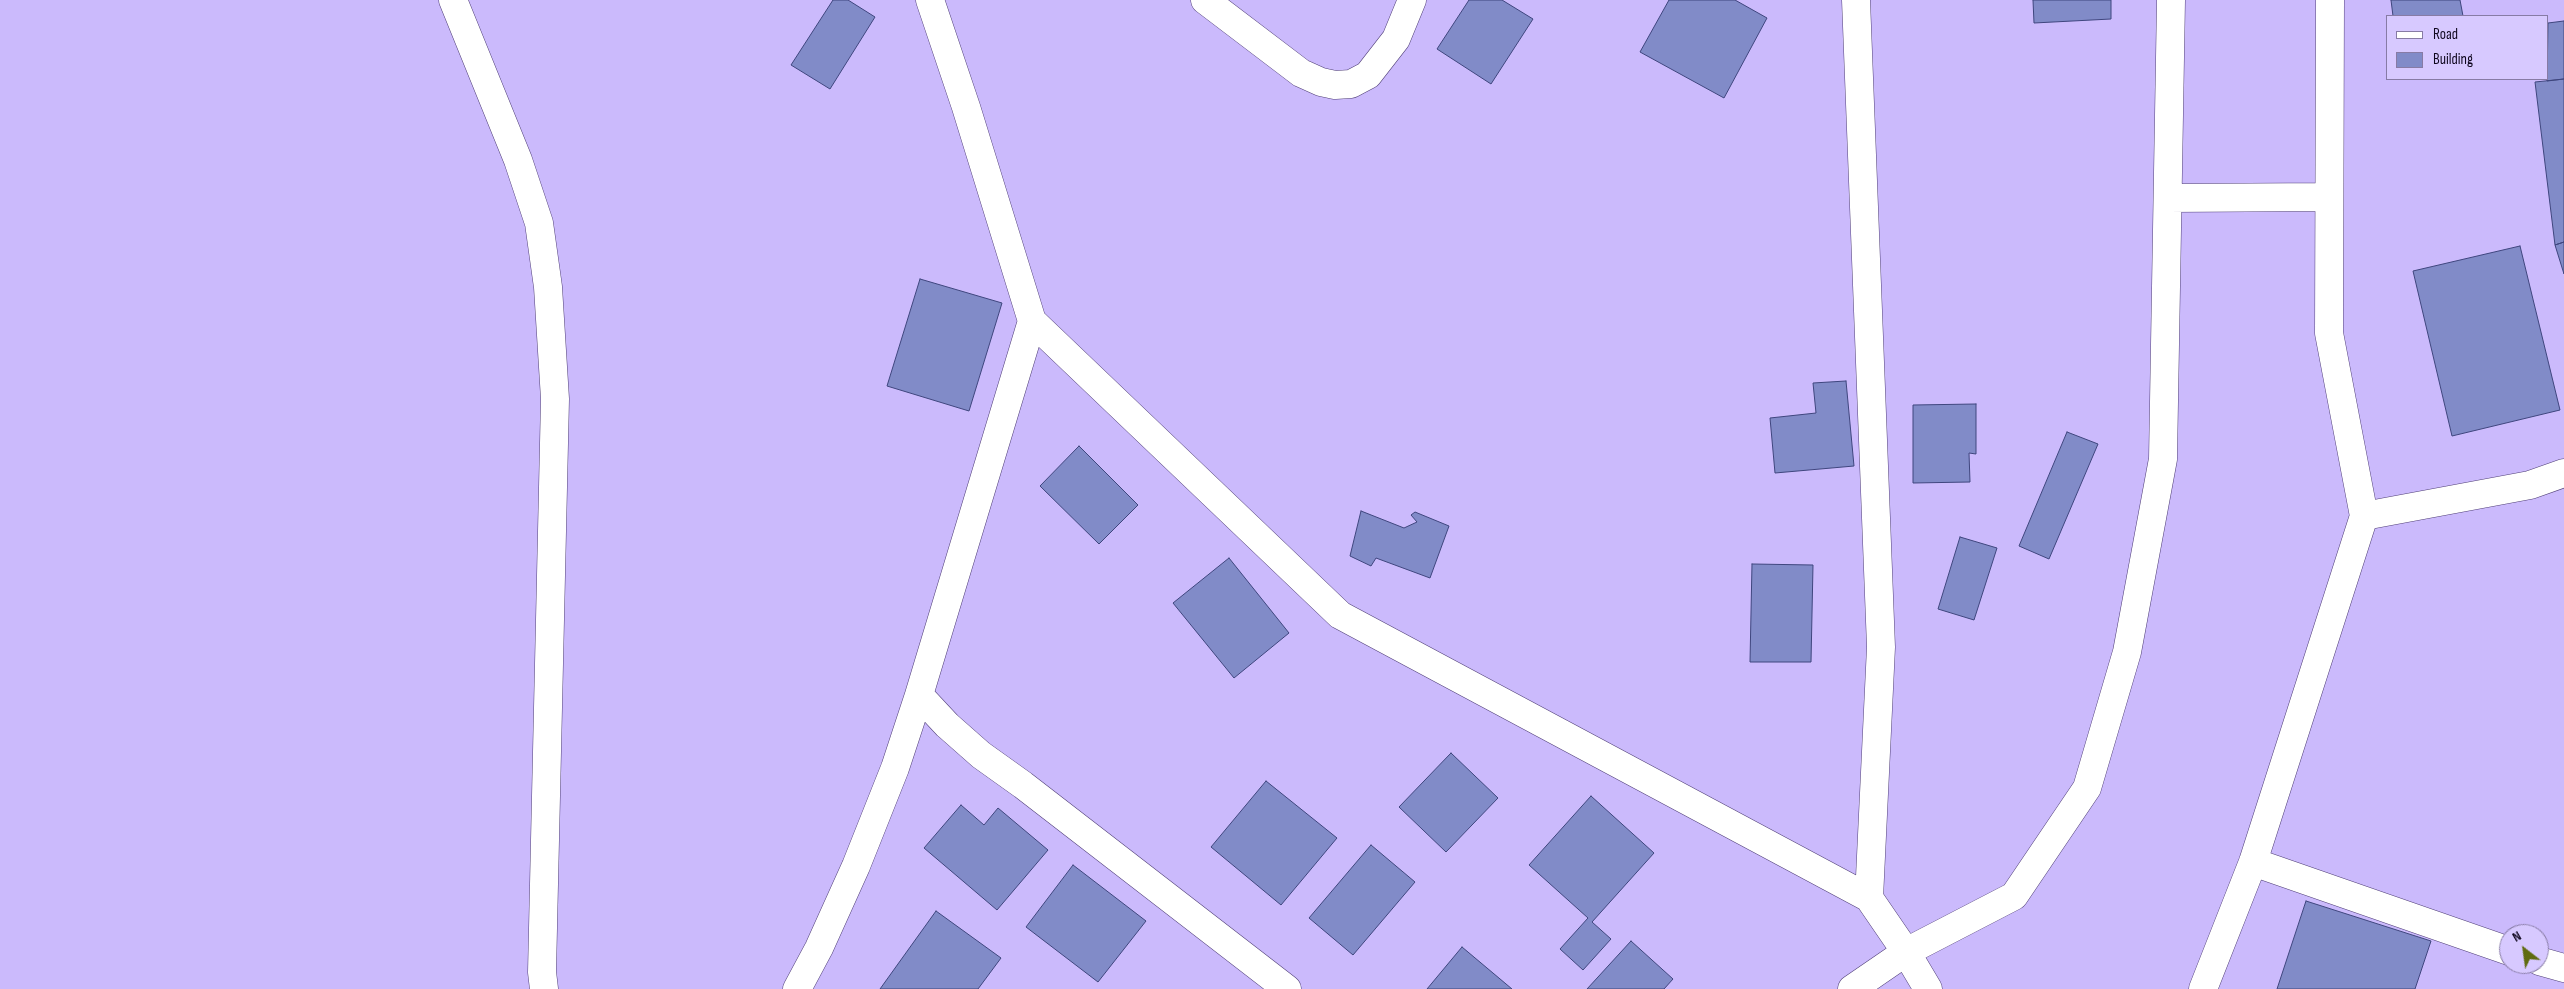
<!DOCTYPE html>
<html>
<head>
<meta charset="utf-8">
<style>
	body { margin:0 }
	#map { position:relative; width:2564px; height:989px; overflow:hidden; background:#cbbafc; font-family:"Sofia Sans Condensed",sans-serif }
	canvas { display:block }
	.legend { position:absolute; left:2386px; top:15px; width:162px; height:65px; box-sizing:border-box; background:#d7c9ff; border:1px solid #877ba5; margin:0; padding:6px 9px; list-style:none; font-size:15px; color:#0f071e }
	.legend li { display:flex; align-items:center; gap:10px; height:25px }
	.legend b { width:25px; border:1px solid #877ba5 }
	.north { position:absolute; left:2499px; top:924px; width:50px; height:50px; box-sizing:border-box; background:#d7c9ff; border:1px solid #877ba5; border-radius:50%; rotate:330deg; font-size:14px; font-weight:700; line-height:20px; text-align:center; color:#0f071e }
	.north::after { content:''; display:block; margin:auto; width:18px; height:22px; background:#606b11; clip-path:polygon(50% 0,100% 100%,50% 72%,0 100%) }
</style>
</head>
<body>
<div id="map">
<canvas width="2564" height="989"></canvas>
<ul class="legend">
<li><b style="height:6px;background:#fff"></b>Road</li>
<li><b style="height:14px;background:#818bc8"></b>Building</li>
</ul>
<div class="north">N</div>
</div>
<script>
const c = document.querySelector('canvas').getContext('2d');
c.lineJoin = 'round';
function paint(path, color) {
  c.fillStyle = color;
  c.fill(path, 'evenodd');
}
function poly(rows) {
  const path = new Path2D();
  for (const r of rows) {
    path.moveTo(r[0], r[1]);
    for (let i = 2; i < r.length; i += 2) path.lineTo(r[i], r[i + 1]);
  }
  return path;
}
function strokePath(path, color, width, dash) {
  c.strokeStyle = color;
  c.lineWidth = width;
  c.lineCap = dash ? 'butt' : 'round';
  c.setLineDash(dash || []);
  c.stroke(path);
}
const building = poly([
	[833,0,848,0,875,17,830,89,791,65,833,0],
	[1469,0,1502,0,1533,19,1491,84,1437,49,1469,0],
	[1669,0,1735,0,1767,18,1724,98,1640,52,1669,0],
	[2033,0,2111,0,2111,19,2034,23,2033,0],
	[2391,0,2460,0,2463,16,2393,16,2391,0],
	[2564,21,2564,79,2547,81,2548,23,2564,21],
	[2564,79,2564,242,2555,245,2535,82,2564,79],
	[2564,242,2564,274,2555,245,2564,242],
	[2520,246,2560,410,2452,436,2413,271,2520,246],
	[920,279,1002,303,969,411,887,386,920,279],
	[1846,381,1854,466,1775,473,1770,418,1816,413,1813,383,1846,381],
	[1976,404,1976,454,1969,453,1970,482,1913,483,1913,405,1976,404],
	[2067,432,2098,444,2049,559,2019,546,2067,432],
	[1079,446,1138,505,1099,544,1040,486,1079,446],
	[1361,511,1404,528,1417,522,1411,515,1415,512,1449,526,1430,578,1376,558,1371,566,1350,556,1361,511],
	[1960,537,1997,548,1974,620,1938,609,1960,537],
	[1229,558,1289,633,1234,678,1173,603,1229,558],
	[1752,564,1813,565,1811,662,1750,662,1752,564],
	[1451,753,1498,798,1446,852,1399,807,1451,753],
	[1266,781,1337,838,1281,905,1211,847,1266,781],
	[1591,796,1654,853,1592,922,1611,939,1583,970,1560,949,1588,918,1529,865,1591,796],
	[961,805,984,825,998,808,1048,850,997,910,924,848,961,805],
	[1371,845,1415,882,1353,955,1309,918,1371,845],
	[1073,865,1146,921,1098,982,1026,927,1073,865],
	[2306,901,2431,941,2415,989,2277,989,2306,901],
	[936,911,1001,958,978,989,880,989,936,911],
	[1631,941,1673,979,1664,989,1587,989,1631,941],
	[1462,947,1512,989,1427,989,1462,947]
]);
paint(building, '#818bc8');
strokePath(building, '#3f467e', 1);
const street = poly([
	[453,0,518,160,539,223,548,287,555,399,542,972,544,989],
	[930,0,966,107,1032,321,919,695,947,725,981,755,1023,785,1287,989],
	[1205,0,1301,73,1321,82,1335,85,1351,84,1368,75,1396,39,1412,0],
	[1856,0,1881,647,1869,898,1906,952,1928,989],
	[2330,0,2329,333,2364,516,2530,485,2564,473],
	[2168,198,2329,197],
	[1032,321,1340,615,1869,898],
	[2253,862,2509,951],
	[2539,961,2564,968],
	[797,989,819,948,856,866,895,768,919,695],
	[1852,989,1906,952,2014,896,2087,788,2127,652,2163,459,2171,0],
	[2203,989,2253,862,2364,516]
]);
strokePath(street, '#514078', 29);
strokePath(street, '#fff', 28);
</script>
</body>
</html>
